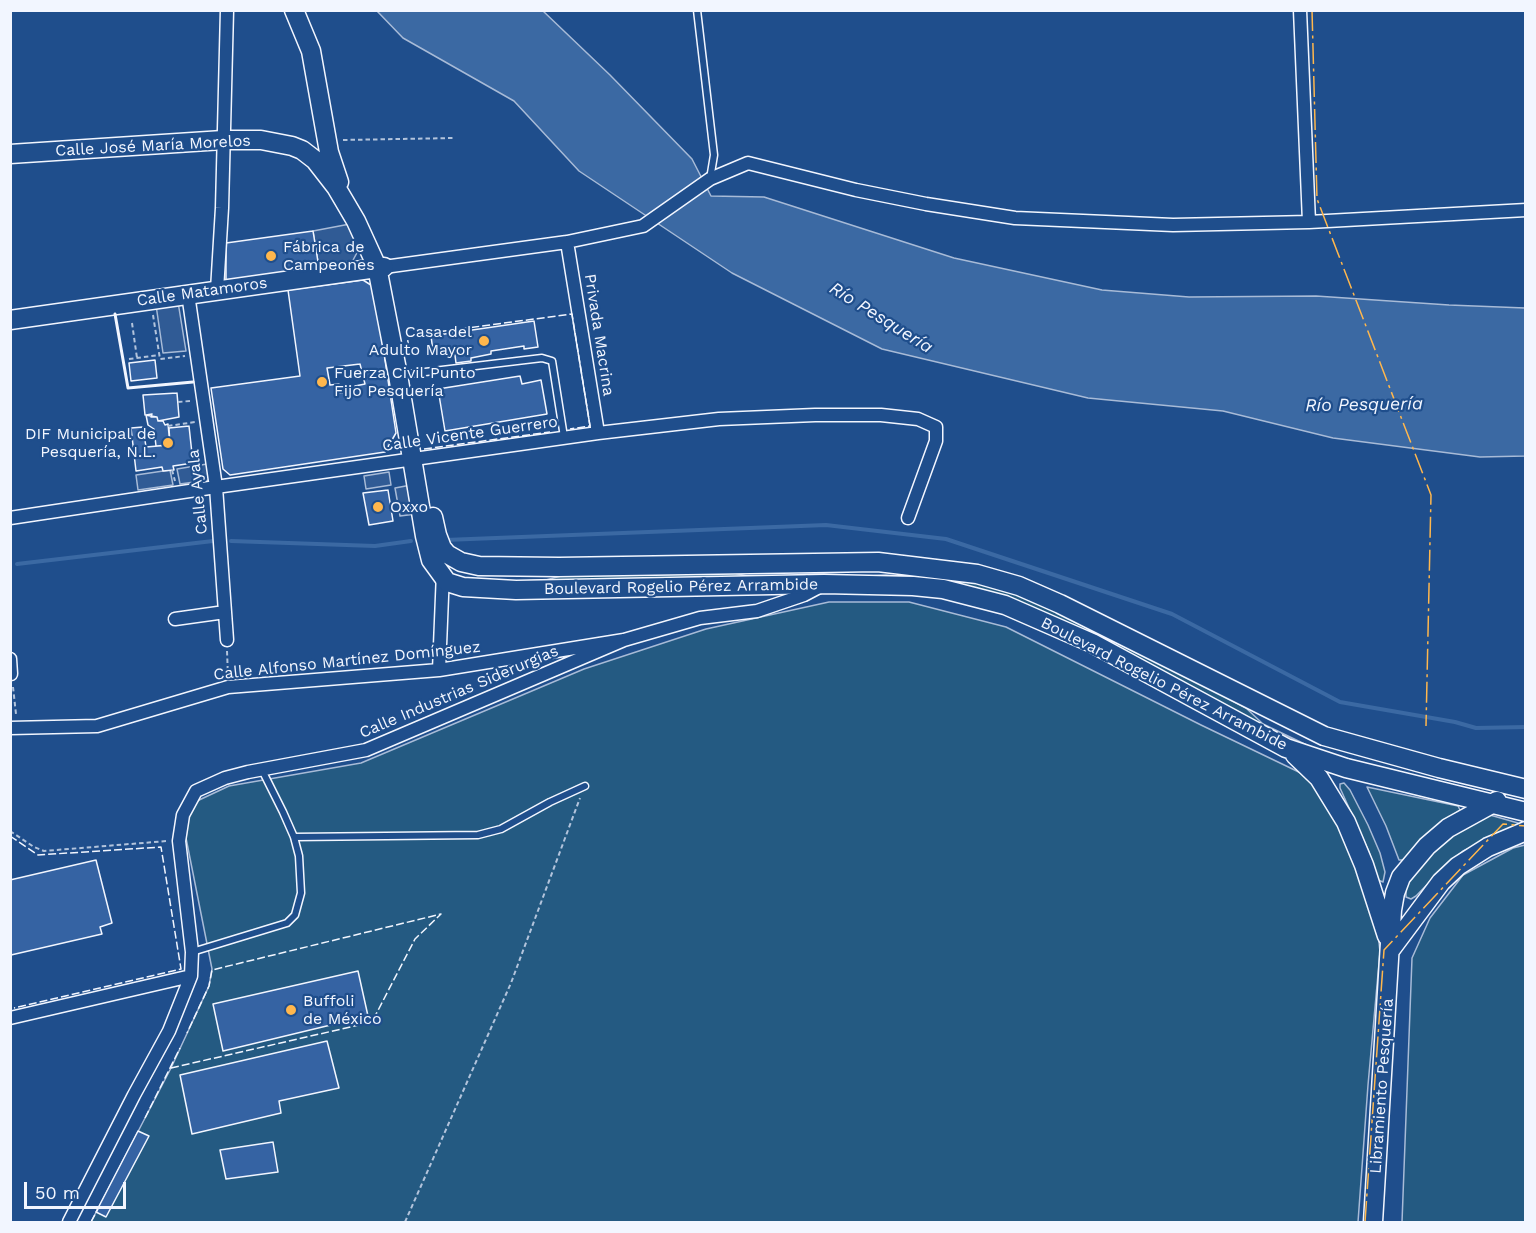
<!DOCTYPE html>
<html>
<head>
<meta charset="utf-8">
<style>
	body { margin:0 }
	#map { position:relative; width:1536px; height:1233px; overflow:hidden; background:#1f4e8c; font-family:"Work Sans",sans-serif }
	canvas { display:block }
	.frame { position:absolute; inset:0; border:12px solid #f2f6ff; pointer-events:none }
	.scale { position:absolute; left:24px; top:1182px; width:102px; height:27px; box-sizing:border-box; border:3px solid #f2f6ff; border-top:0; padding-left:8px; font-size:18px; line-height:21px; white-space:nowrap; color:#f2f6ff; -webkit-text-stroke:4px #1f4e8c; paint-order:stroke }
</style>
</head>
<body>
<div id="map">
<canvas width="1536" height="1233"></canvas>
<div class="frame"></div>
<div class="scale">50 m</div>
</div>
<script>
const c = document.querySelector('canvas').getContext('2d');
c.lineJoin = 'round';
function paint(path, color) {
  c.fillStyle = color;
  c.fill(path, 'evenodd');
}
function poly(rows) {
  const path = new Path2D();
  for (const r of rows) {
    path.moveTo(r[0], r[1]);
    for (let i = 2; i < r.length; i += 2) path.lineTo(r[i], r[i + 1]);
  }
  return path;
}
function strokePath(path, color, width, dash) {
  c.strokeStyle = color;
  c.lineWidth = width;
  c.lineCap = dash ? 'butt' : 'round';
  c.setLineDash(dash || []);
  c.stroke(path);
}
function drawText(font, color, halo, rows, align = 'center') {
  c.font = font + ' "Work Sans",sans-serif';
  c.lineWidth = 4.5;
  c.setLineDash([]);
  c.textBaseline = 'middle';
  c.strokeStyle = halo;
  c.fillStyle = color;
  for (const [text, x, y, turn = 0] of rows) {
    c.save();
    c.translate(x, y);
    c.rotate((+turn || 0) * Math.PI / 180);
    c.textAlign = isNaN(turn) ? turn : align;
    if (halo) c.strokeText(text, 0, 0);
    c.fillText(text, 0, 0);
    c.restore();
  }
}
const green = poly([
	[725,571,747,576,797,576,492,582,546,580,568,574,725,571],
	[886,575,930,578,951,575,1002,587,1136,649,1246,708,1263,724,1315,749,1261,724,1052,616,1006,598,869,576,886,575],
	[829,602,909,602,1006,627,1201,725,1305,775,1316,787,1347,840,1378,933,1380,952,1368,1085,1358,1222,91,1222,171,1068,209,986,212,969,186,838,189,810,197,801,229,786,361,763,584,669,706,629,829,602],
	[1344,783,1350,790,1368,825,1380,853,1385,872,1383,882,1378,880,1369,852,1340,788,1340,784,1344,783],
	[1367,787,1458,806,1460,810,1433,829,1403,860,1399,860,1386,826,1367,787],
	[1490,815,1518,823,1519,825,1463,851,1449,862,1416,896,1411,899,1406,897,1406,880,1436,845,1490,815],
	[1525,845,1525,1222,1402,1222,1412,958,1430,918,1463,875,1513,848,1525,845]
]);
paint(green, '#245a82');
strokePath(green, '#a8bbd7', 1.5);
const parking = poly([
	[350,224,359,249,352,262,319,268,313,231,350,224],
	[178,302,186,351,163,353,156,305,178,302],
	[207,464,209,480,180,484,177,469,207,464],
	[170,470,173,485,138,490,136,475,170,470],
	[389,472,391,485,366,489,364,476,389,472],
	[411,485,416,514,400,516,395,488,411,485]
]);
paint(parking, '#305b95');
strokePath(parking, '#a8bbd7', 1.5);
const water = poly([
	[377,11,543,11,610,75,692,159,711,196,764,197,954,258,1102,290,1189,297,1316,296,1449,305,1525,308,1525,456,1480,457,1333,438,1223,411,1088,398,882,349,732,273,579,171,514,101,403,38,377,11]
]);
paint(water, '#3b69a3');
strokePath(water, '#a8bbd7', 1.5);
strokePath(poly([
	[445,540,826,525,946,539,1172,614,1340,702,1455,722,1476,728,1526,727],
	[231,541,375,546,411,541],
	[17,564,213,541]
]), '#3b69a3', 4);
const building = poly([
	[313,231,319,268,226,283,226,243,313,231],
	[363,280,374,287,396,433,385,452,230,475,223,469,211,388,300,376,288,290,363,280],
	[534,321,538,347,524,349,524,346,491,351,491,354,471,358,471,361,456,363,454,348,433,351,431,336,534,321],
	[155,360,157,378,131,381,129,363,155,360],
	[360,364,365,384,355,386,357,390,340,393,339,384,330,385,327,368,360,364],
	[520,376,522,384,541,380,547,414,445,431,438,389,520,376],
	[177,393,179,417,158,421,157,417,145,415,143,395,177,393],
	[152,414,151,417,157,417,158,421,163,421,165,425,168,424,170,445,156,446,154,429,148,425,146,415,152,414],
	[189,426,193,463,173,466,174,470,163,471,162,467,136,471,131,428,143,427,146,447,170,445,169,428,189,426],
	[388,490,393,521,369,525,363,493,388,490],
	[96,860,112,923,100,927,102,934,11,955,10,880,96,860],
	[358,971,368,1016,223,1051,213,1004,358,971],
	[327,1041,339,1088,279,1101,281,1113,192,1134,180,1075,327,1041],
	[138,1131,149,1136,106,1217,96,1212,138,1131],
	[273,1142,278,1172,226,1179,220,1150,273,1142]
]);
paint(building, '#3563a3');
strokePath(building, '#f2f6ff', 1.5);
const lane = poly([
	[697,10,714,155,710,179],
	[400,375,542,358,552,361,564,437],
	[294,837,478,835,501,829,550,802,585,786],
	[192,952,287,923,295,915,301,893,299,856,294,837,283,812,262,770]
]);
const street = poly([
	[1300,10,1309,222],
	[567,242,598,433],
	[384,267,567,242,643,226,710,179,748,163,856,190,926,204,1015,218,1173,225,1309,222,1526,210],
	[217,290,222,208,227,10],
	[188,294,216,487,227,640],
	[10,518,216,487,598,433,719,419,815,415,881,415,918,419,936,427,936,441,908,518],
	[175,619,225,612],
	[10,659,11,674],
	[439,670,443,572],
	[10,728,97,726,228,687,439,670,624,640,700,618,757,611,804,595,823,585],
	[10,1018,191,976],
	[69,1222,134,1095,169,1031,191,976,192,952,179,841,183,815,196,791,225,778,248,772,366,750,624,640]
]);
const secondary = poly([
	[294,10,311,51,329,152,339,182],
	[10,154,223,140,261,140,292,146,302,150,315,160,336,187,356,221,377,267,398,375,425,536,431,560,447,582,463,587,516,590,824,584,913,586,943,589,1005,605,1092,643,1286,748,1346,768,1526,812],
	[10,320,384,267],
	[433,517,437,535,442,548,447,554,461,562,479,566,559,567,878,562,977,574,1019,586,1060,604,1324,736,1439,768,1526,789],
	[1295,755,1319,778,1346,822,1364,865,1387,936],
	[1391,949,1441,882,1458,866,1488,847,1526,831],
	[1373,1222,1392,910,1395,893,1401,877,1427,846,1448,828,1497,801]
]);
strokePath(lane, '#f2f6ff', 9);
strokePath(street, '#f2f6ff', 15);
strokePath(secondary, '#f2f6ff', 21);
strokePath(poly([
	[343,140,454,138],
	[153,315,160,359,185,356],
	[132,323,137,358],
	[129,359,159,355],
	[178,402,190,401],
	[168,426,195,422],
	[172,470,175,481],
	[227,651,228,676],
	[13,687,16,714],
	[10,831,34,847,44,851,167,841],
	[405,1222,511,983,580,798]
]), '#b3c4dc', 2, [4.5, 3]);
strokePath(lane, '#1f4e8c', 6);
strokePath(street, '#1f4e8c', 12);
strokePath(secondary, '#1f4e8c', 18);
strokePath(poly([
	[409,348,407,336,572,314,590,426,570,429],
	[424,449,550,432],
	[10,836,38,855,161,847,181,969,14,1008],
	[171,1068,372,1022,415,939,441,914,212,970,209,986,187,1033],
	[145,1118,180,1048],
	[91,1222,98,1209]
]), '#f2f6ff', 1.5, [8, 3]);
strokePath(poly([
	[115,314,128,388,193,382]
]), '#f2f6ff', 3);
strokePath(poly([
	[1312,10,1317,199,1431,495,1426,726],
	[1365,1222,1384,950,1503,824,1526,826]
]), '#ffb74d', 1.5, [21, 4.5, 3, 4.5]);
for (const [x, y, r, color] of [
	[271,256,6,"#ffb74d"],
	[484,341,6,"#ffb74d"],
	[322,382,6,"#ffb74d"],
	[168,443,6,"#ffb74d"],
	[378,507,6,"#ffb74d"],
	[291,1010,6,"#ffb74d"]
]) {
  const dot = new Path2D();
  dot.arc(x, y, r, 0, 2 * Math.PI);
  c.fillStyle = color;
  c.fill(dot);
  strokePath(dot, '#1f4e8c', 2);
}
drawText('16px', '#f2f6ff', '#1f4e8c', [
	["Calle José María Morelos",153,146,-3],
	["Calle Matamoros",202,292,-8],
	["Privada Macrina",599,335,81],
	["Calle Vicente Guerrero",470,434,-8],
	["Calle Ayala",198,492,-96],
	["Boulevard Rogelio Pérez Arrambide",681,587,-1],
	["Calle Alfonso Martínez Domínguez",347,661,-6],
	["Boulevard Rogelio Pérez Arrambide",1164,684,27],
	["Calle Industrias Siderurgias",459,692,-23],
	["Libramiento Pesquería",1382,1086,-86]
]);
drawText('16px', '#f2f6ff', '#1f4e8c', [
	["Fábrica de",283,247],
	["Campeones",283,265],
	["Casa del",472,332,"right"],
	["Adulto Mayor",472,350,"right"],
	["Fuerza Civil Punto",334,373],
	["Fijo Pesquería",334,391],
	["DIF Municipal de",156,434,"right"],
	["Pesquería, N.L.",156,452,"right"],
	["Oxxo",390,507],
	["Buffoli",303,1001],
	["de México",303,1019]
], 'left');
drawText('italic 18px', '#f2f6ff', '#1f4e8c', [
	["Río Pesquería",881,318,32],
	["Río Pesquería",1364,405,-1]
]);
</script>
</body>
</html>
